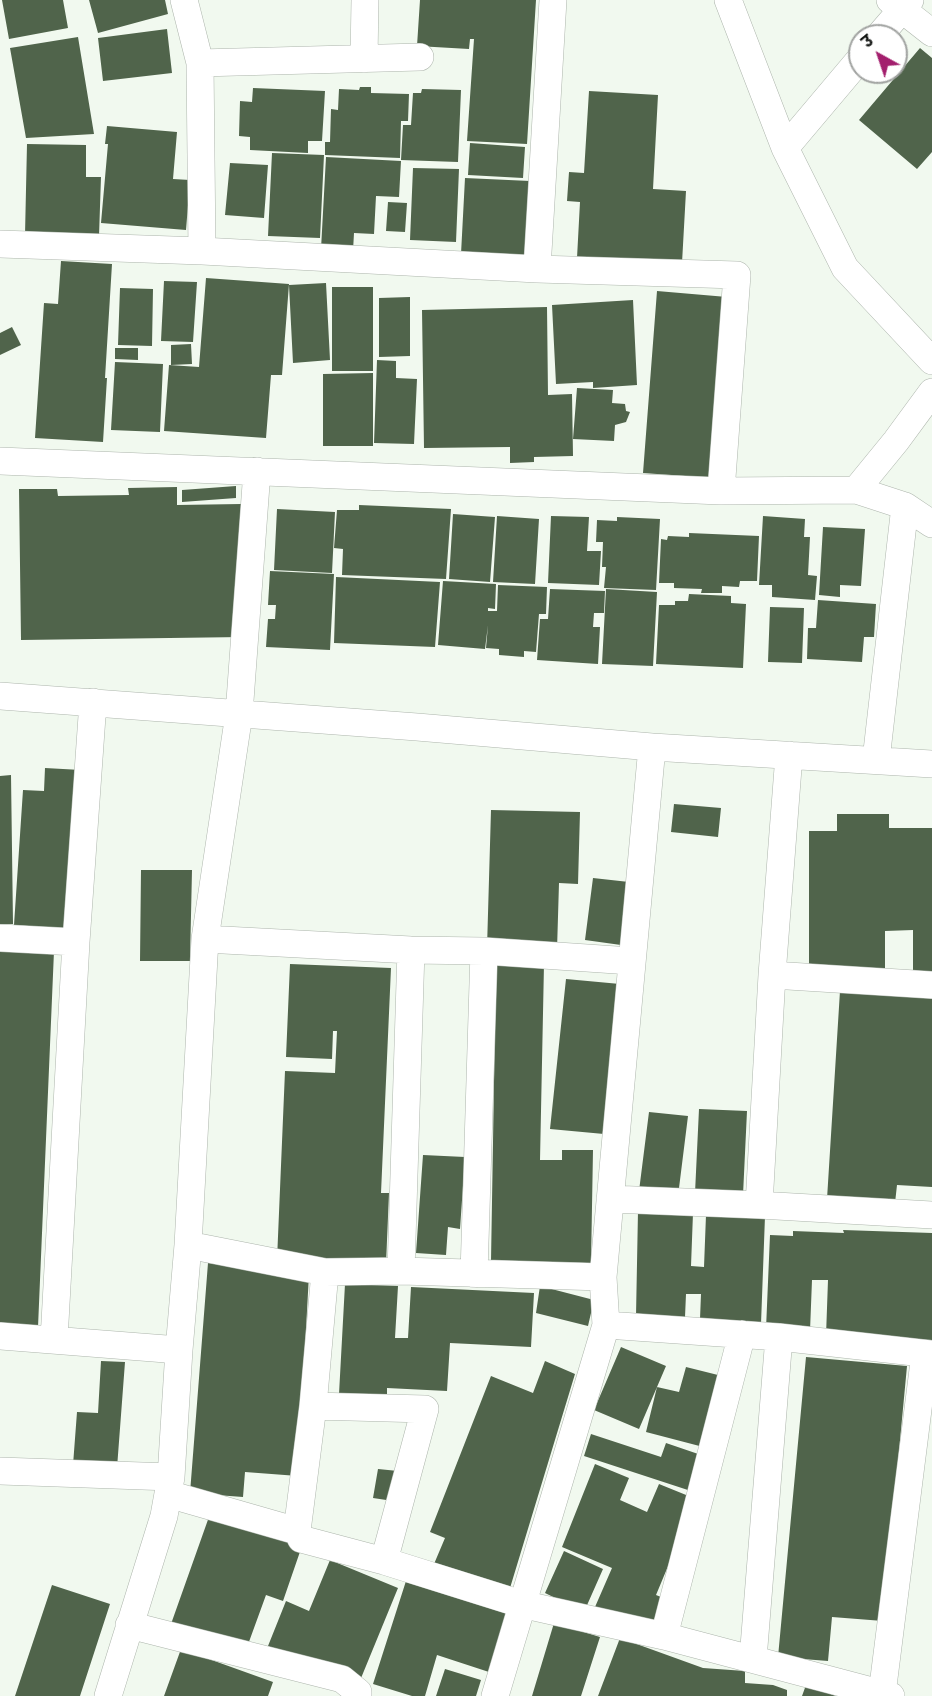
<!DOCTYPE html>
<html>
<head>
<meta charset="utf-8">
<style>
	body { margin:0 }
	#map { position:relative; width:932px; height:1696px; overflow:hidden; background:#f1f9ef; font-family:Poppins,"Noto Sans Devanagari",sans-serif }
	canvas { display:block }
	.north { position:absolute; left:848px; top:24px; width:60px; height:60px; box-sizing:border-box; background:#fff; border:2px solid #a1a3a1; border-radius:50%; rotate:320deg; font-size:16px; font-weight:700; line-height:24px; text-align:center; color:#151815 }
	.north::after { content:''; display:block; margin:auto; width:21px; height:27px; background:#a31f6d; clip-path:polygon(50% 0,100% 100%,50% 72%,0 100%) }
</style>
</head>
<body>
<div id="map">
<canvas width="932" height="1696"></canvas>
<div class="north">उ</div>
</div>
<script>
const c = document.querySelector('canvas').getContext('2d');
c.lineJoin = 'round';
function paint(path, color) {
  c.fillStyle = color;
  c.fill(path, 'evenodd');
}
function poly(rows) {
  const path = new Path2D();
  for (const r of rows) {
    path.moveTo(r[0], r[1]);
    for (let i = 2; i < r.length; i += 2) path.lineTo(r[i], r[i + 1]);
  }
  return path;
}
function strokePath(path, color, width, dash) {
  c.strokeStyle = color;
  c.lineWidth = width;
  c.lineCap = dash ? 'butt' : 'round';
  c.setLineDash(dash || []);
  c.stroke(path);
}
paint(poly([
	[2,0,63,0,68,28,9,39],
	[89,0,165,0,168,14,98,33],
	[420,0,536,0,527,144,467,141,474,39,470,39,469,49,417,46],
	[167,29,172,73,103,81,98,38],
	[78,37,94,134,26,138,10,48],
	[920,48,932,58,932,152,917,169,859,120],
	[360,87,371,87,371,93,409,94,408,121,401,121,400,158,325,155,325,142,330,142,331,109,338,110,339,89,359,90],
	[253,88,325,91,322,141,308,141,308,153,250,150,250,137,239,136,240,101,252,102],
	[422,89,461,90,458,162,401,160,403,125,411,125,413,93,421,93],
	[589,91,658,95,653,189,686,191,682,263,577,258,580,202,567,201,569,172,584,173],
	[107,126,177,132,173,179,190,180,186,230,101,223,108,144,105,144],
	[470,143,525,147,523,178,468,175],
	[27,144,86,145,86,177,101,177,99,236,25,235],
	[272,153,324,155,320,238,268,236],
	[326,157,401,161,399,197,376,196,374,234,354,233,353,251,321,249],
	[230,163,268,165,264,218,225,215],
	[413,168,459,169,456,242,410,240],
	[465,178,530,181,525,257,461,254],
	[388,202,407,203,405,232,386,231],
	[61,261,112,264,105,378,107,378,103,442,35,438,44,303,58,304],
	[206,278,289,284,282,375,271,375,266,438,164,431,169,365,199,367],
	[164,281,197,282,193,342,161,341],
	[326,283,330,360,293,363,289,285],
	[332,287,373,287,373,371,332,371],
	[120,288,153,289,152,346,118,345],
	[657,291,727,297,713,478,643,473],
	[410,297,410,356,379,357,379,298],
	[633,300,637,385,593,388,593,382,556,384,552,305],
	[547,307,548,395,572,394,573,456,534,457,534,462,510,463,510,447,424,448,422,310],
	[12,327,21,345,0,355,0,333],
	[191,344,192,364,171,365,171,345],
	[115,348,138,348,138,360,115,359],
	[377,360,396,361,396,378,417,379,414,444,374,443],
	[115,362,163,364,160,432,111,430],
	[373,373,373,446,323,446,323,374],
	[577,388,613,390,612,403,625,404,626,411,630,412,626,422,615,425,614,441,573,439],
	[236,486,236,498,182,502,182,490],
	[177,487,177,505,241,504,243,637,21,640,19,489,57,489,58,496,129,495,128,488],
	[359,505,451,509,446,579,342,575,343,549,334,548,337,510,359,510],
	[277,509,335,512,332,573,274,570],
	[453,514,495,517,490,582,449,579],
	[497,516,539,519,535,584,493,582],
	[551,516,589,517,587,551,601,551,599,585,548,583],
	[763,516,805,519,804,537,810,537,808,575,817,576,815,600,772,597,772,585,759,585],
	[617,517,660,519,656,590,604,588,606,567,602,567,603,542,596,542,597,520,617,521],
	[823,527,865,529,861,586,840,585,840,597,819,595],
	[689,533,759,536,757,581,740,581,739,587,722,586,722,593,701,593,702,589,674,588,674,583,659,583,661,539,667,540,668,536,689,537],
	[270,571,334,574,330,650,266,647,268,619,275,619,276,605,268,605],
	[336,577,440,582,435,647,334,643],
	[443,581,496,584,495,609,488,608,488,611,497,611,498,585,547,587,546,614,539,614,536,652,524,651,524,657,499,655,499,649,486,648,488,625,485,649,438,645],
	[550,589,605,591,604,613,594,613,593,627,600,627,598,664,537,660,540,619,548,619],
	[606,589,657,592,653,666,602,664],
	[689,594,731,596,731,603,746,604,743,668,656,664,659,605,675,605,675,601,688,601],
	[818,600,876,604,874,637,864,637,862,662,807,659,808,628,816,628],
	[770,607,804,608,802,663,768,662],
	[45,768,81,770,70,929,14,925,23,790,44,791],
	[11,775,13,924,0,924,0,776],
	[674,804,721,808,718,837,671,832],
	[491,810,580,812,578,884,559,883,557,950,487,948],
	[837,814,889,814,889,828,932,828,932,975,913,975,913,930,885,931,885,969,809,969,809,831,837,831],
	[141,870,192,870,190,961,140,961],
	[593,878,629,882,621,945,585,940],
	[0,949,54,951,38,1327,0,1326],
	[496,963,544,964,540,1160,562,1160,562,1150,593,1150,591,1263,491,1261],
	[290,964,391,968,381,1193,389,1193,386,1264,277,1260,285,1071,335,1073,337,1031,333,1031,332,1059,286,1057],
	[566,979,620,984,604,1134,550,1129],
	[840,991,932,996,932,1187,897,1185,895,1203,827,1199],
	[699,1109,747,1111,743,1195,695,1193],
	[649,1112,688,1116,678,1196,639,1191],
	[423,1155,465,1157,460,1229,448,1227,446,1255,416,1253],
	[638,1211,693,1213,691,1266,704,1267,706,1215,765,1216,761,1324,700,1319,701,1294,686,1294,685,1317,636,1316],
	[843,1230,932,1233,932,1340,826,1336,828,1280,812,1280,810,1331,766,1329,770,1235,793,1236,793,1231,844,1233],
	[208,1263,309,1274,298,1476,245,1472,243,1497,190,1493],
	[345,1284,398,1286,395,1338,408,1338,411,1287,534,1293,531,1347,450,1343,447,1391,387,1388,387,1396,339,1394],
	[540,1286,594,1300,588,1326,536,1313],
	[621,1347,666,1366,639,1429,594,1410],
	[806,1357,907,1366,883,1621,832,1617,828,1661,778,1657],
	[101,1361,125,1362,117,1468,73,1465,77,1412,98,1413],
	[545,1361,575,1374,510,1588,434,1564,445,1538,430,1532,491,1376,533,1393],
	[686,1367,726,1377,711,1449,646,1432,657,1387,679,1392],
	[591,1434,661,1457,666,1443,707,1457,694,1492,584,1456],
	[595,1464,629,1478,620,1500,647,1512,659,1484,696,1499,656,1595,666,1599,652,1631,595,1607,612,1568,562,1547],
	[378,1469,398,1471,393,1501,373,1498],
	[210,1514,303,1543,283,1601,266,1595,246,1650,171,1624],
	[564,1551,603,1569,584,1612,545,1593],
	[330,1560,398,1588,359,1683,266,1651,286,1601,309,1611],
	[406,1581,509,1613,492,1673,437,1655,425,1696,412,1696,373,1684],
	[52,1585,110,1604,80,1696,15,1696],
	[554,1623,600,1637,581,1696,532,1696],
	[620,1638,703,1668,745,1671,745,1683,773,1685,787,1690,787,1696,598,1696],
	[181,1649,273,1682,268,1696,164,1696],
	[445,1669,481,1680,476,1696,436,1696],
	[806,1685,836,1696,802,1696]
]), '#50644b');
const minor = poly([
	[184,0,200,63,202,251],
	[553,0,537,269,737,275,721,491,856,490,896,441,932,392],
	[728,0,785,148],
	[890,0,932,33],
	[879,36,910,0],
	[364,59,365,0],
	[860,59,785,148,845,268,932,361],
	[200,63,420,57],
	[0,244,202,251,537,269],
	[0,461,721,491],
	[257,471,239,714,205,939,188,1245,325,1272,401,1271,603,1277],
	[856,490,905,506,876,760],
	[905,506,932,524],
	[0,696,417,727,652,747,932,764],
	[0,938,76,942],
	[205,939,411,950,484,951,631,961],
	[772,975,932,985],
	[610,1199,759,1205,932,1215],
	[759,1205,772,975,789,755],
	[401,1271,411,950],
	[325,1272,313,1406,297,1531,301,1539,384,1561,521,1604,664,1636,891,1696],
	[474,1274,484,951],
	[606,1325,603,1277,652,747],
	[0,1336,179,1350],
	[54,1340,76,942,93,702],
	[313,1406,425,1409,384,1561],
	[0,1471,171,1477],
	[168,1494,297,1531],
	[129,1625,342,1679,358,1692,358,1696],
	[664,1636,742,1334],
	[753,1659,779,1337],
	[882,1694,925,1354],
	[108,1696,164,1516,171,1477,179,1350,188,1245],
	[495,1696,606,1325,779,1337,932,1354]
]);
strokePath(minor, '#adb5ac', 28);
strokePath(minor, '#fff', 27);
</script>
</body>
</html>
